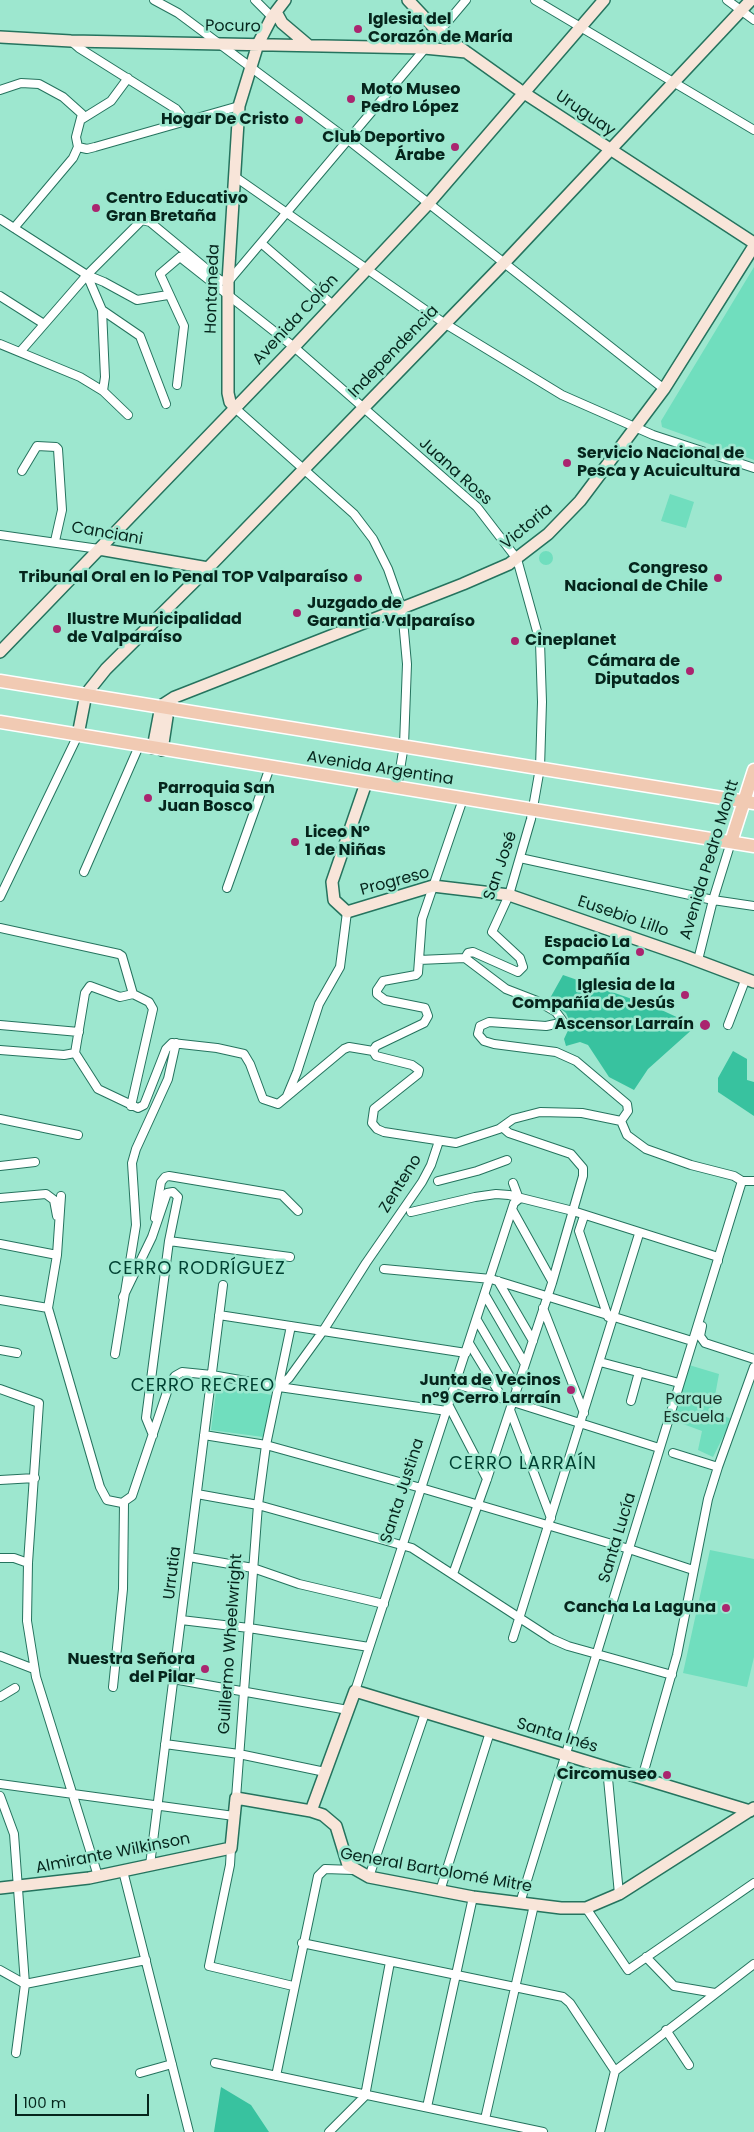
<!DOCTYPE html>
<html>
<head>
<meta charset="utf-8">
<style>
	body { margin:0 }
	#map { position:relative; width:754px; height:2132px; overflow:hidden; background:#9de7cf; font-family:Poppins,sans-serif }
	canvas { display:block }
	.scale { position:absolute; left:15px; top:2094px; width:134px; height:22px; box-sizing:border-box; border:2px solid #05251c; border-top:0; padding-left:6px; font-size:15px; line-height:18px; white-space:nowrap; color:#05251c; -webkit-text-stroke:4px #9de7cf; paint-order:stroke }
</style>
</head>
<body>
<div id="map">
<canvas width="754" height="2132"></canvas>
<div class="scale">100 m</div>
</div>
<script>
const c = document.querySelector('canvas').getContext('2d');
c.lineJoin = 'round';
function paint(path, color) {
  c.fillStyle = color;
  c.fill(path, 'evenodd');
}
function poly(rows) {
  const path = new Path2D();
  for (const r of rows) {
    if (r.length === 3) {
      path.moveTo(r[0] + r[2], r[1]);
      path.arc(r[0], r[1], r[2], 0, 2 * Math.PI);
      continue;
    }
    path.moveTo(r[0], r[1]);
    for (let i = 2; i < r.length; i += 2) path.lineTo(r[i], r[i + 1]);
  }
  return path;
}
function strokePath(path, color, width, dash) {
  c.strokeStyle = color;
  c.lineWidth = width;
  c.lineCap = dash ? 'butt' : 'round';
  c.setLineDash(dash || []);
  c.stroke(path);
}
function drawText(font, color, halo, rows, align = 'center') {
  c.font = font + ' Poppins,sans-serif';
  c.lineWidth = 5;
  c.setLineDash([]);
  c.textBaseline = 'middle';
  c.strokeStyle = halo;
  c.fillStyle = color;
  for (const [text, x, y, turn = 0] of rows) {
    c.save();
    c.translate(x, y);
    c.rotate((+turn || 0) * Math.PI / 180);
    c.textAlign = isNaN(turn) ? turn : align;
    if (halo) c.strokeText(text, 0, 0);
    c.fillText(text, 0, 0);
    c.restore();
  }
}
paint(poly([
	[754,267,754,460,662,427,661,421],
	[670,494,694,502,686,528,661,521],
	[546,558,7],
	[689,1365,719,1374,712,1412,732,1419,713,1457,698,1450,702,1431,672,1420],
	[217,1385,272,1395,263,1437,211,1430],
	[710,1550,754,1559,754,1657,747,1687,683,1673]
]), '#70debe');
paint(poly([
	[563,975,655,1007,696,1026,648,1069,634,1090,609,1077,588,1045,580,1042,566,1046,564,1039,571,1024,566,1013,549,1000],
	[733,1051,747,1059,747,1080,754,1082,754,1116,718,1092,718,1078],
	[221,2087,251,2105,269,2132,214,2132]
]), '#38c29f');
const street = poly([
	[154,0,178,13,347,139,664,389],
	[255,0,272,17],
	[535,0,754,130],
	[727,0,754,20],
	[71,41,79,48,176,109,186,121],
	[0,90,21,83,39,84,63,97,82,114,76,137,78,147],
	[82,119,111,101,128,78],
	[78,147,87,149,95,147,239,106],
	[234,176,444,323,562,395,653,435,754,468],
	[0,219,87,275,104,282,137,300,168,295],
	[14,228,73,158,78,147],
	[261,243,333,305],
	[87,275,102,310,105,377,103,391],
	[0,296,44,324],
	[102,310,140,336,166,404],
	[0,344,80,377,103,391,128,415],
	[20,352,87,275,142,220,150,222,220,280,228,282,466,0],
	[177,385,184,326,160,274,180,257,294,347,477,507,517,559,540,642,542,702,540,768,531,819,509,895,492,932,520,958,523,967,518,972,473,952,468,953,465,958,506,989,537,1001,556,1012,562,1020,560,1023,546,1026,489,1022,480,1026,478,1034,484,1041,494,1044,556,1052,576,1061,627,1104,628,1111,621,1121],
	[235,408,354,514,373,539,388,569,402,609,407,664,404,745,397,788],
	[22,471,37,446,56,447,58,449,62,510,55,541],
	[0,535,99,549],
	[463,799,422,919,418,973,416,975,383,981,377,990,377,994,385,1000,425,1008,428,1016,424,1023,376,1046,373,1051,376,1056,412,1065,419,1070,418,1074,374,1109,372,1123,377,1129,384,1132,456,1143,499,1129,513,1119,540,1112,582,1113,621,1121],
	[520,858,713,900,754,906],
	[84,872,139,746],
	[227,888,270,767],
	[0,897,78,735],
	[0,928,119,954,122,956,133,994,149,1002,153,1009,131,1106],
	[419,960,465,958],
	[698,960,713,900,731,842],
	[133,994,120,997,90,986,85,993,75,1053,98,1089,138,1108,144,1105,166,1049,172,1043,217,1048,244,1054,250,1064,263,1099,278,1104,344,1049,349,1047,373,1051],
	[0,1025,79,1032],
	[728,1025,746,978],
	[0,1050,64,1055,75,1053],
	[287,1096,297,1072,319,1004,340,967,347,912],
	[0,1119,78,1135],
	[621,1121,627,1135,646,1149,691,1165,734,1176,742,1181,754,1181],
	[0,1166,35,1162],
	[438,1181,477,1171,507,1160],
	[513,1183,519,1199],
	[61,1196,57,1255,48,1308,100,1487,107,1500,122,1503,132,1496,170,1383,175,1376,182,1372,212,1375,279,1387,447,1411],
	[0,1198,46,1194,54,1200,57,1216],
	[513,1211,552,1281],
	[411,1212,475,1197,496,1194,509,1195,573,1211,718,1257,718,1261],
	[584,1216,579,1231,608,1317],
	[155,1218,161,1182,165,1177,169,1176,282,1195,298,1211],
	[169,1241,290,1257],
	[0,1244,57,1255],
	[384,1269,491,1279,692,1341],
	[498,1281,533,1341],
	[485,1295,525,1364],
	[123,1297,152,1237,167,1193,173,1192,178,1197,169,1241,146,1418,153,1435],
	[0,1300,48,1308],
	[543,1308,584,1413],
	[219,1315,466,1353],
	[477,1320,517,1388],
	[702,1326,700,1336,705,1343,754,1359],
	[469,1343,503,1399],
	[0,1350,17,1353],
	[115,1354,136,1225,132,1163,136,1149,168,1079,176,1043],
	[600,1362,679,1383],
	[456,1384,659,1448],
	[279,1387,289,1378,323,1331,366,1263,422,1182,431,1165,439,1141],
	[0,1389,39,1403,28,1563,27,1621,36,1677,98,1876],
	[631,1401,639,1372],
	[449,1406,487,1479],
	[510,1410,551,1518],
	[204,1435,266,1445,421,1488,629,1549,693,1570],
	[673,1453,718,1467],
	[0,1480,35,1478],
	[197,1494,258,1505,412,1548,552,1639,568,1646,672,1675],
	[189,1557,253,1568,299,1584,384,1604],
	[0,1558,14,1558,28,1563],
	[453,1574,487,1479,552,1283,583,1176,583,1168,571,1154,509,1133,502,1127],
	[181,1620,249,1628,369,1647],
	[513,1638,639,1234],
	[0,1656,34,1669],
	[173,1679,348,1710],
	[113,1687,123,1589,124,1503],
	[355,1691,514,1203,519,1199],
	[0,1697,15,1688],
	[165,1744,239,1754,325,1772],
	[607,1768,619,1894],
	[642,1778,677,1655,708,1499,718,1467,754,1367],
	[0,1784,234,1816],
	[0,1796,14,1834,25,1984,16,2053],
	[236,1798,258,1505,266,1445,291,1326],
	[231,1848,230,1865,209,1966,293,1986],
	[150,1865,223,1285],
	[123,1871,189,2132],
	[369,1877,425,1713],
	[440,1891,490,1732],
	[520,1903,742,1181],
	[586,1908,628,1970,754,1883],
	[302,1943,563,1997,570,2003,615,2071],
	[646,1957,674,1986,715,1993],
	[0,1970,25,1984,146,1960],
	[666,2030,689,2065],
	[215,2063,543,2132],
	[140,2073,172,2064],
	[276,2076,318,1876,325,1869,354,1870],
	[427,2107,473,1897],
	[485,2119,534,1905],
	[329,2132,365,2096,390,1962],
	[600,2132,615,2071,754,1964]
]);
const secondary = poly([
	[408,0,438,32,518,89,754,243],
	[276,12,282,23,308,45],
	[0,37,71,41,424,48,466,52],
	[235,408,230,402,228,393,228,282,239,106,258,44,272,17,285,0],
	[99,549,208,568],
	[0,652,294,347,429,203,604,0],
	[78,735,86,694,106,669,208,568,505,262,751,0],
	[153,748,161,706,175,697,463,584,509,564,548,534,580,501,664,389,754,246],
	[162,750,167,717],
	[366,783,332,882,334,900,347,912,433,886,509,895,685,956,754,982],
	[311,1811,355,1691,750,1811],
	[0,1888,89,1878,231,1848,236,1798,311,1811,323,1815,336,1826,348,1865,369,1877,473,1897,561,1908,586,1908,619,1894,754,1808]
]);
const primary = poly([
	[0,681,754,803],
	[0,722,754,846],
	[731,842,754,770]
]);
strokePath(street, '#25735e', 10);
strokePath(secondary, '#25735e', 14);
strokePath(primary, '#fff', 15);
strokePath(street, '#fff', 8);
strokePath(secondary, '#f8e5d9', 11);
strokePath(primary, '#f1cab3', 12);
for (const [x, y, r, color] of [
	[358,29,5,"#aa256f"],
	[351,99,5,"#aa256f"],
	[299,120,5,"#aa256f"],
	[455,147,5,"#aa256f"],
	[96,208,5,"#aa256f"],
	[567,463,5,"#aa256f"],
	[358,578,5,"#aa256f"],
	[718,578,5,"#aa256f"],
	[297,613,5,"#aa256f"],
	[57,629,5,"#aa256f"],
	[515,641,5,"#aa256f"],
	[690,671,5,"#aa256f"],
	[148,798,5,"#aa256f"],
	[295,842,5,"#aa256f"],
	[640,952,5,"#aa256f"],
	[685,995,5,"#aa256f"],
	[705,1025,6,"#aa256f"],
	[571,1390,5,"#aa256f"],
	[726,1608,5,"#aa256f"],
	[205,1669,5,"#aa256f"],
	[667,1775,5,"#aa256f"]
]) {
  const dot = new Path2D();
  dot.arc(x, y, r, 0, 2 * Math.PI);
  c.fillStyle = color;
  c.fill(dot);
  strokePath(dot, '#9de7cf', 2);
}
drawText('bold 16px', '#05251c', '#9de7cf', [
	["Iglesia del",368,20,"left"],
	["Corazón de María",368,38,"left"],
	["Moto Museo",361,90,"left"],
	["Pedro López",361,108,"left"],
	["Hogar De Cristo",289,120],
	["Club Deportivo",445,138],
	["Árabe",445,156],
	["Centro Educativo",106,199,"left"],
	["Gran Bretaña",106,217,"left"],
	["Servicio Nacional de",577,454,"left"],
	["Pesca y Acuicultura",577,472,"left"],
	["Congreso",708,569],
	["Nacional de Chile",708,587],
	["Tribunal Oral en lo Penal TOP Valparaíso",348,578],
	["Juzgado de",307,604,"left"],
	["Garantia Valparaíso",307,622,"left"],
	["Ilustre Municipalidad",67,620,"left"],
	["de Valparaíso",67,638,"left"],
	["Cineplanet",525,641,"left"],
	["Cámara de",680,662],
	["Diputados",680,680],
	["Parroquia San",158,789,"left"],
	["Juan Bosco",158,807,"left"],
	["Liceo N°",305,833,"left"],
	["1 de Niñas",305,851,"left"],
	["Espacio La",630,943],
	["Compañía",630,961],
	["Iglesia de la",675,986],
	["Compañía de Jesús",675,1004],
	["Ascensor Larraín",694,1025],
	["Junta de Vecinos",561,1381],
	["n°9 Cerro Larraín",561,1399],
	["Cancha La Laguna",716,1608],
	["Nuestra Señora",195,1660],
	["del Pilar",195,1678],
	["Circomuseo",657,1775]
], 'right');
drawText('16px', '#05251c', '#9de7cf', [
	["Pocuro",233,27,1],
	["Uruguay",585,114,34],
	["Hontaneda",213,289,-88],
	["Avenida Colón",296,320,-47],
	["Independencia",394,352,-46],
	["Juana Ross",455,472,42],
	["Victoria",527,527,-40],
	["Canciani",107,534,10],
	["Avenida Argentina",380,769,9],
	["Avenida Pedro Montt",710,860,-73],
	["San José",501,866,-71],
	["Progreso",395,882,-15],
	["Eusebio Lillo",623,917,19],
	["Zenteno",401,1184,-58],
	["Santa Justina",403,1491,-72],
	["Santa Lucía",618,1538,-73],
	["Urrutia",173,1573,-83],
	["Guillermo Wheelwright",231,1644,-86],
	["Santa Inés",557,1736,17],
	["Almirante Wilkinson",113,1854,-11],
	["General Bartolomé Mitre",436,1871,10]
]);
drawText('16px', '#18342b', '#9de7cf', [
	["Parque",694,1400],
	["Escuela",694,1418]
]);
c.letterSpacing = '1px';
drawText('18px', '#004132', '#9de7cf', [
	["CERRO RODRÍGUEZ",197,1269],
	["CERRO RECREO",203,1386],
	["CERRO LARRAÍN",523,1464]
]);
c.letterSpacing = '0px';
</script>
</body>
</html>
